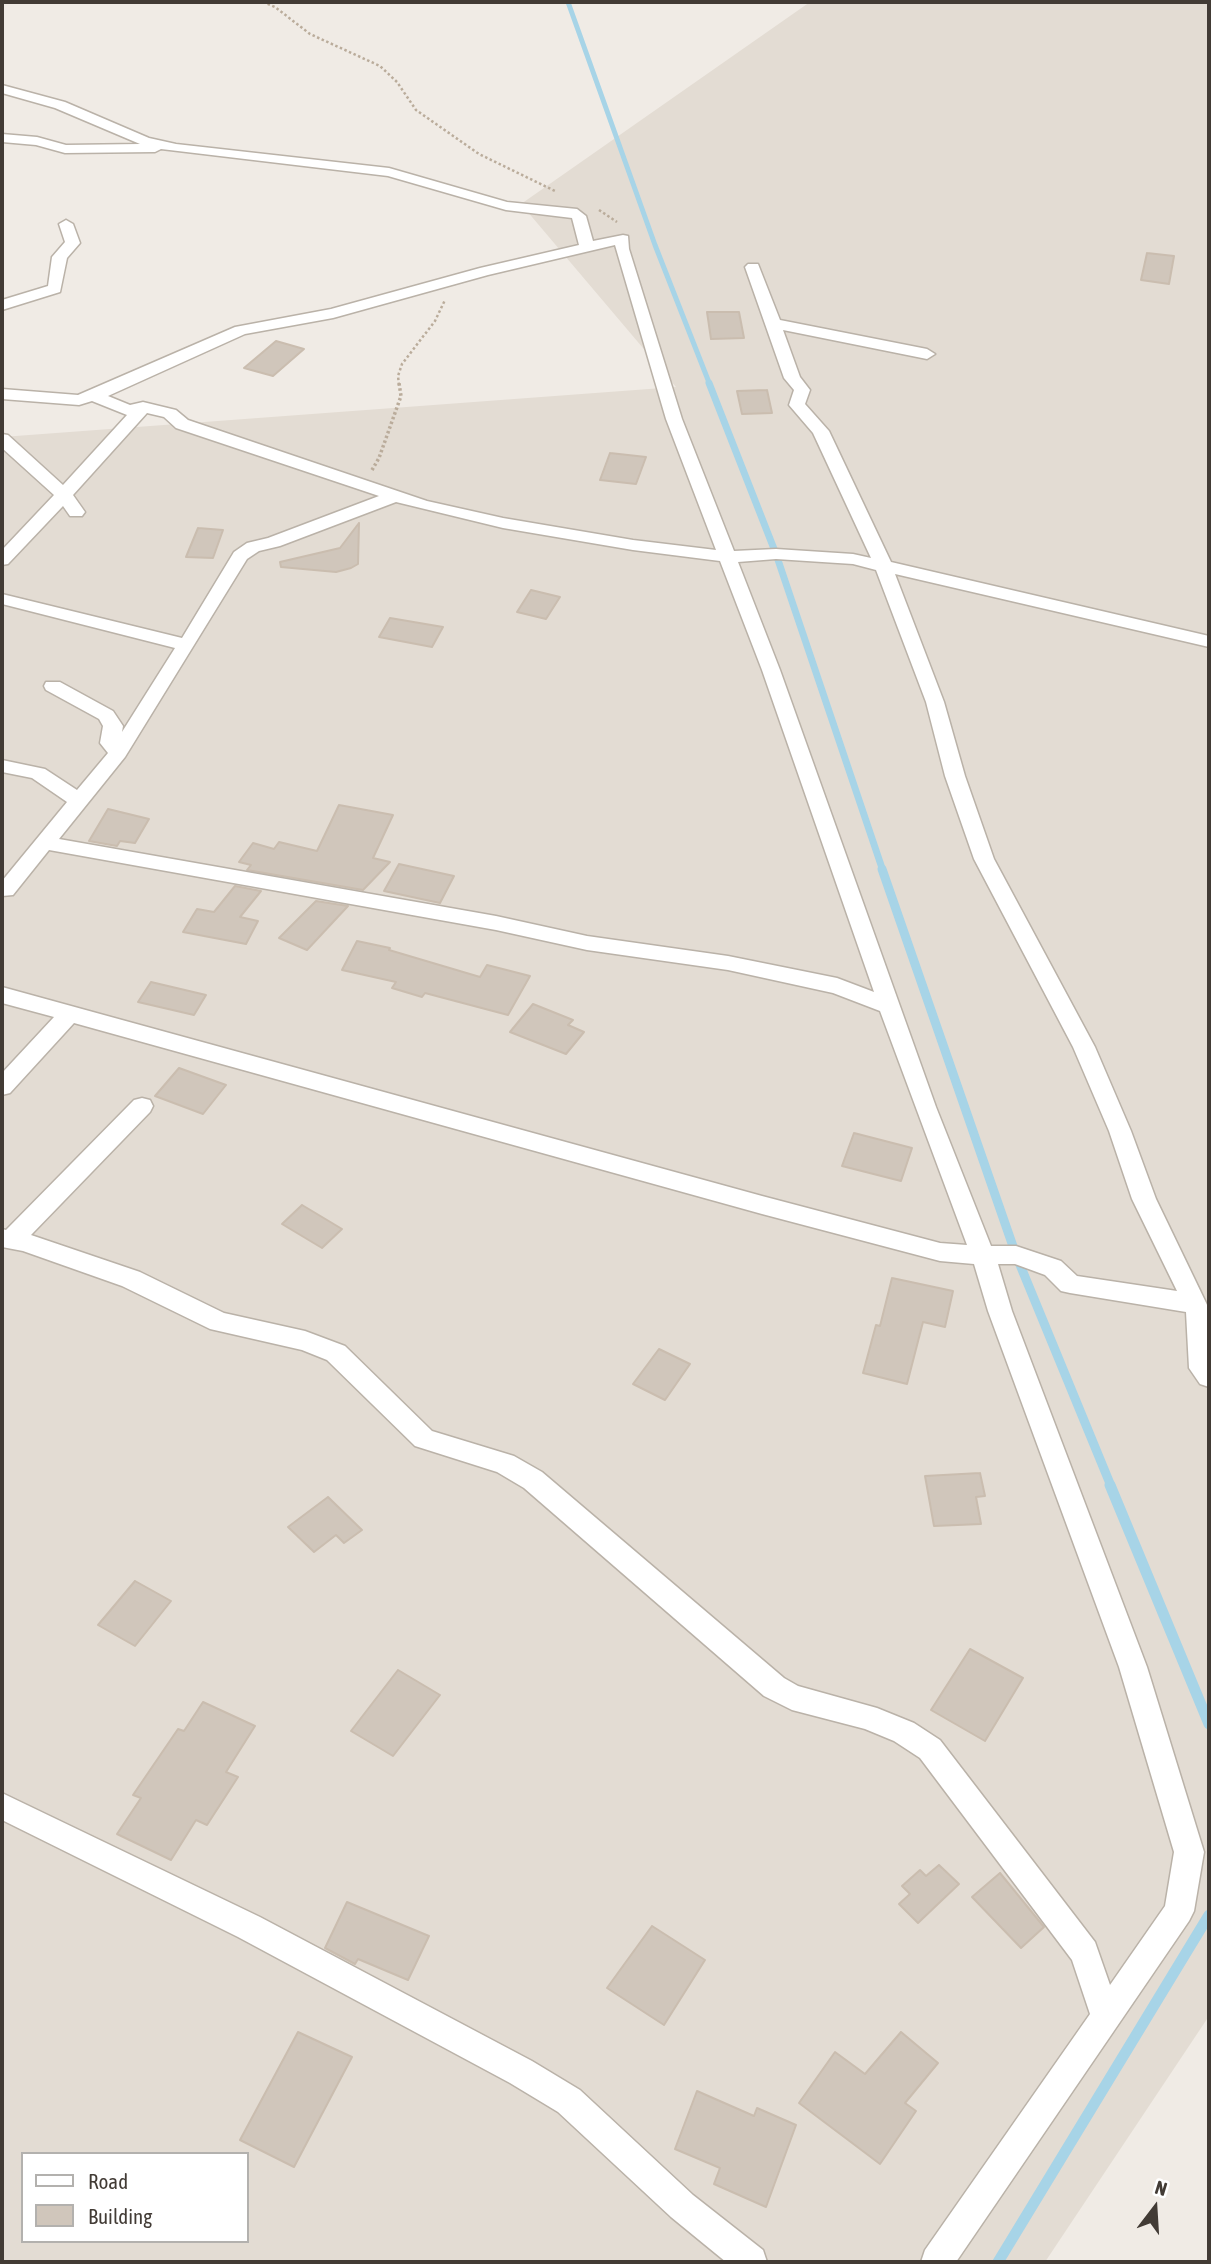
<!DOCTYPE html>
<html>
<head>
<meta charset="utf-8">
<style>
	body { margin:0 }
	#map { position:relative; width:1211px; height:2264px; overflow:hidden; background:#f0ebe5; font-family:"Asap Condensed",sans-serif }
	canvas { display:block }
	.frame { position:absolute; inset:0; border:4px solid #423b35; pointer-events:none }
	.legend { position:absolute; left:21px; top:2152px; width:228px; height:91px; box-sizing:border-box; background:#fff; border:2px solid #b3b1ae; margin:0; padding:9px 12px; list-style:none; font-size:21px; color:#423b35 }
	.legend li { display:flex; align-items:center; gap:14px; height:35px }
	.legend b { width:35px; border:2px solid #b3b1ae }
	.north { position:absolute; left:1120px; top:2173px; width:70px; height:70px; -webkit-text-stroke:5px #fff; paint-order:stroke; rotate:17deg; font-size:19px; font-weight:700; line-height:28px; text-align:center; color:#423b35 }
	.north::after { content:''; display:block; margin:auto; width:24px; height:32px; background:#423b35; clip-path:polygon(50% 0,100% 100%,50% 72%,0 100%) }
</style>
</head>
<body>
<div id="map">
<canvas width="1211" height="2264"></canvas>
<div class="frame"></div>
<ul class="legend">
<li><b style="height:9px;background:#fff"></b>Road</li>
<li><b style="height:19px;background:#d0c6bb"></b>Building</li>
</ul>
<div class="north">N</div>
</div>
<script>
const c = document.querySelector('canvas').getContext('2d');
c.lineJoin = 'round';
function paint(path, color) {
  c.fillStyle = color;
  c.fill(path, 'evenodd');
}
function poly(rows) {
  const path = new Path2D();
  for (const r of rows) {
    path.moveTo(r[0], r[1]);
    for (let i = 2; i < r.length; i += 2) path.lineTo(r[i], r[i + 1]);
  }
  return path;
}
function strokePath(path, color, width, dash) {
  c.strokeStyle = color;
  c.lineWidth = width;
  c.lineCap = dash ? 'butt' : 'round';
  c.setLineDash(dash || []);
  c.stroke(path);
}
paint(poly([
	[810,2,1209,2,1209,2016,1045,2262,2,2262,2,437,676,387,521,204],
	[23,2154,247,2154,247,2241,23,2241]
]), '#e3dcd3');
strokePath(poly([
	[568,2,655,245,710,385]
]), '#a7d4e7', 5);
strokePath(poly([
	[709,383,776,554,883,871]
]), '#a7d4e7', 7);
strokePath(poly([
	[882,869,1016,1255,1111,1486]
]), '#a7d4e7', 9);
strokePath(poly([
	[1110,1485,1209,1724],
	[998,2262,1209,1915]
]), '#a7d4e7', 11);
const building = poly([
	[1147,253,1174,256,1169,284,1141,280,1147,253],
	[707,312,739,312,744,338,711,339,707,312],
	[276,341,304,349,273,376,244,368,276,341],
	[767,390,772,413,742,414,737,391,767,390],
	[610,453,646,457,636,484,600,480,610,453],
	[359,523,358,564,351,568,336,572,281,567,280,562,340,548,359,523],
	[198,528,223,530,213,558,186,557,198,528],
	[531,590,560,597,546,619,517,612,531,590],
	[390,618,443,627,432,647,379,637,390,618],
	[339,805,393,815,373,858,390,862,363,890,247,870,251,865,239,862,253,843,274,849,279,842,317,851,339,805],
	[108,809,149,819,135,843,120,841,117,846,89,841,108,809],
	[399,864,454,876,440,903,384,891,399,864],
	[235,886,261,891,240,917,258,921,246,944,183,932,197,909,214,912,235,886],
	[316,901,348,906,307,950,279,938,316,901],
	[357,941,390,948,389,950,480,977,487,965,530,976,508,1015,425,993,422,997,392,988,396,982,342,970,357,941],
	[151,982,206,995,194,1015,138,1002,151,982],
	[533,1004,573,1020,568,1025,584,1032,566,1054,510,1032,533,1004],
	[179,1068,226,1085,203,1114,155,1096,179,1068],
	[854,1133,912,1148,901,1181,842,1166,854,1133],
	[302,1205,342,1229,322,1248,282,1224,302,1205],
	[892,1278,953,1291,945,1327,923,1322,907,1384,863,1373,876,1325,880,1326,892,1278],
	[659,1349,690,1364,665,1400,633,1384,659,1349],
	[980,1473,985,1496,976,1497,981,1524,934,1526,925,1476,980,1473],
	[328,1497,362,1530,344,1543,336,1535,314,1552,288,1527,328,1497],
	[135,1581,171,1601,135,1646,98,1625,135,1581],
	[970,1649,1023,1678,985,1741,931,1710,970,1649],
	[398,1670,440,1695,393,1756,351,1731,398,1670],
	[203,1702,255,1726,226,1772,238,1777,207,1825,196,1820,171,1860,117,1834,141,1798,133,1795,178,1729,184,1731,203,1702],
	[939,1865,959,1884,918,1923,899,1904,910,1894,902,1886,920,1870,926,1876,939,1865],
	[1000,1873,1044,1927,1021,1948,972,1897,1000,1873],
	[347,1902,429,1936,408,1980,358,1959,355,1964,325,1948,347,1902],
	[652,1926,705,1960,664,2025,607,1988,652,1926],
	[298,2032,352,2057,294,2167,240,2140,298,2032],
	[901,2032,938,2063,905,2103,916,2111,880,2164,799,2103,835,2052,865,2074,901,2032],
	[697,2091,754,2116,757,2108,796,2125,766,2207,714,2184,720,2168,675,2149,697,2091]
]);
paint(building, '#d0c6bb');
strokePath(building, '#cabdaf', 2);
const minor = poly([
	[2,85,65,102,149,138,176,144,389,168,507,202,577,209,586,216,593,241,623,235,628,236,629,249,682,419,734,551,776,549,853,554,871,558,813,433,789,405,794,390,784,378,745,267,748,264,758,264,780,320,927,349,935,354,927,359,783,330,800,377,810,390,805,404,829,431,891,562,1209,636,1209,647,895,574,944,702,965,776,994,859,1095,1047,1131,1131,1156,1199,1209,1309,1209,1387,1200,1384,1189,1368,1186,1312,1070,1293,1061,1291,1045,1275,1015,1264,998,1264,1012,1311,1147,1667,1204,1852,1194,1911,1189,1921,956,2262,921,2262,925,2250,1090,2014,1072,1960,920,1758,894,1741,865,1729,792,1710,764,1696,524,1488,497,1472,415,1446,327,1360,302,1350,210,1329,122,1286,23,1251,2,1247,2,1229,6,1230,134,1100,142,1098,150,1100,153,1106,150,1112,31,1235,140,1272,224,1313,305,1331,345,1346,432,1431,514,1456,542,1472,784,1678,798,1686,877,1708,914,1723,940,1740,1095,1942,1110,1985,1165,1906,1174,1852,1119,1667,988,1311,974,1264,940,1261,762,1214,74,1023,10,1093,2,1095,2,1073,54,1017,2,1003,2,987,762,1196,940,1243,967,1245,880,1011,833,993,728,970,587,950,496,930,49,850,13,895,2,896,2,881,67,802,32,778,2,772,2,760,45,769,77,790,108,753,100,743,103,726,99,719,46,690,44,686,46,682,60,682,113,711,123,726,122,732,175,648,2,604,2,594,182,638,234,552,247,543,268,538,379,496,176,428,164,417,147,413,73,495,85,512,82,516,70,516,63,506,8,564,2,565,2,550,54,495,2,448,2,434,8,435,63,485,127,415,92,401,79,405,2,399,2,389,78,395,235,327,331,309,480,268,579,245,572,218,506,210,388,176,161,149,155,152,65,153,36,145,2,142,2,134,37,137,66,145,140,144,55,108,2,93,2,85],
	[615,245,666,419,716,550,633,540,503,518,427,501,188,420,176,410,143,402,130,405,108,396,245,334,333,318,488,275,615,245],
	[396,502,503,528,633,550,720,561,762,670,874,992,837,978,728,956,587,936,496,916,59,839,125,757,247,559,259,551,280,546,396,502],
	[776,559,853,564,876,570,926,702,945,776,974,859,1073,1047,1109,1131,1132,1199,1177,1291,1077,1276,1061,1261,1016,1246,991,1246,936,1107,780,670,738,562,776,559],
	[66,220,73,224,80,243,67,258,60,292,2,310,2,300,48,286,52,257,65,242,59,224,66,220],
	[2,1793,260,1917,532,2061,580,2090,693,2195,763,2250,767,2262,726,2262,671,2217,558,2112,510,2083,238,1937,2,1820,2,1793]
]);
strokePath(minor, '#bab2a8', 3);
strokePath(poly([
	[263,2,275,7,310,34,380,66,397,82,416,110,479,154,555,191],
	[599,210,617,222],
	[399,385,398,376,402,364,435,321,445,300]
]), '#baac9b', 2.5, [2.5, 2.5]);
strokePath(poly([
	[372,470,379,458,401,396,399,383]
]), '#baac9b', 3.5, [2.5, 2.5]);
paint(minor, '#fff');
</script>
</body>
</html>
